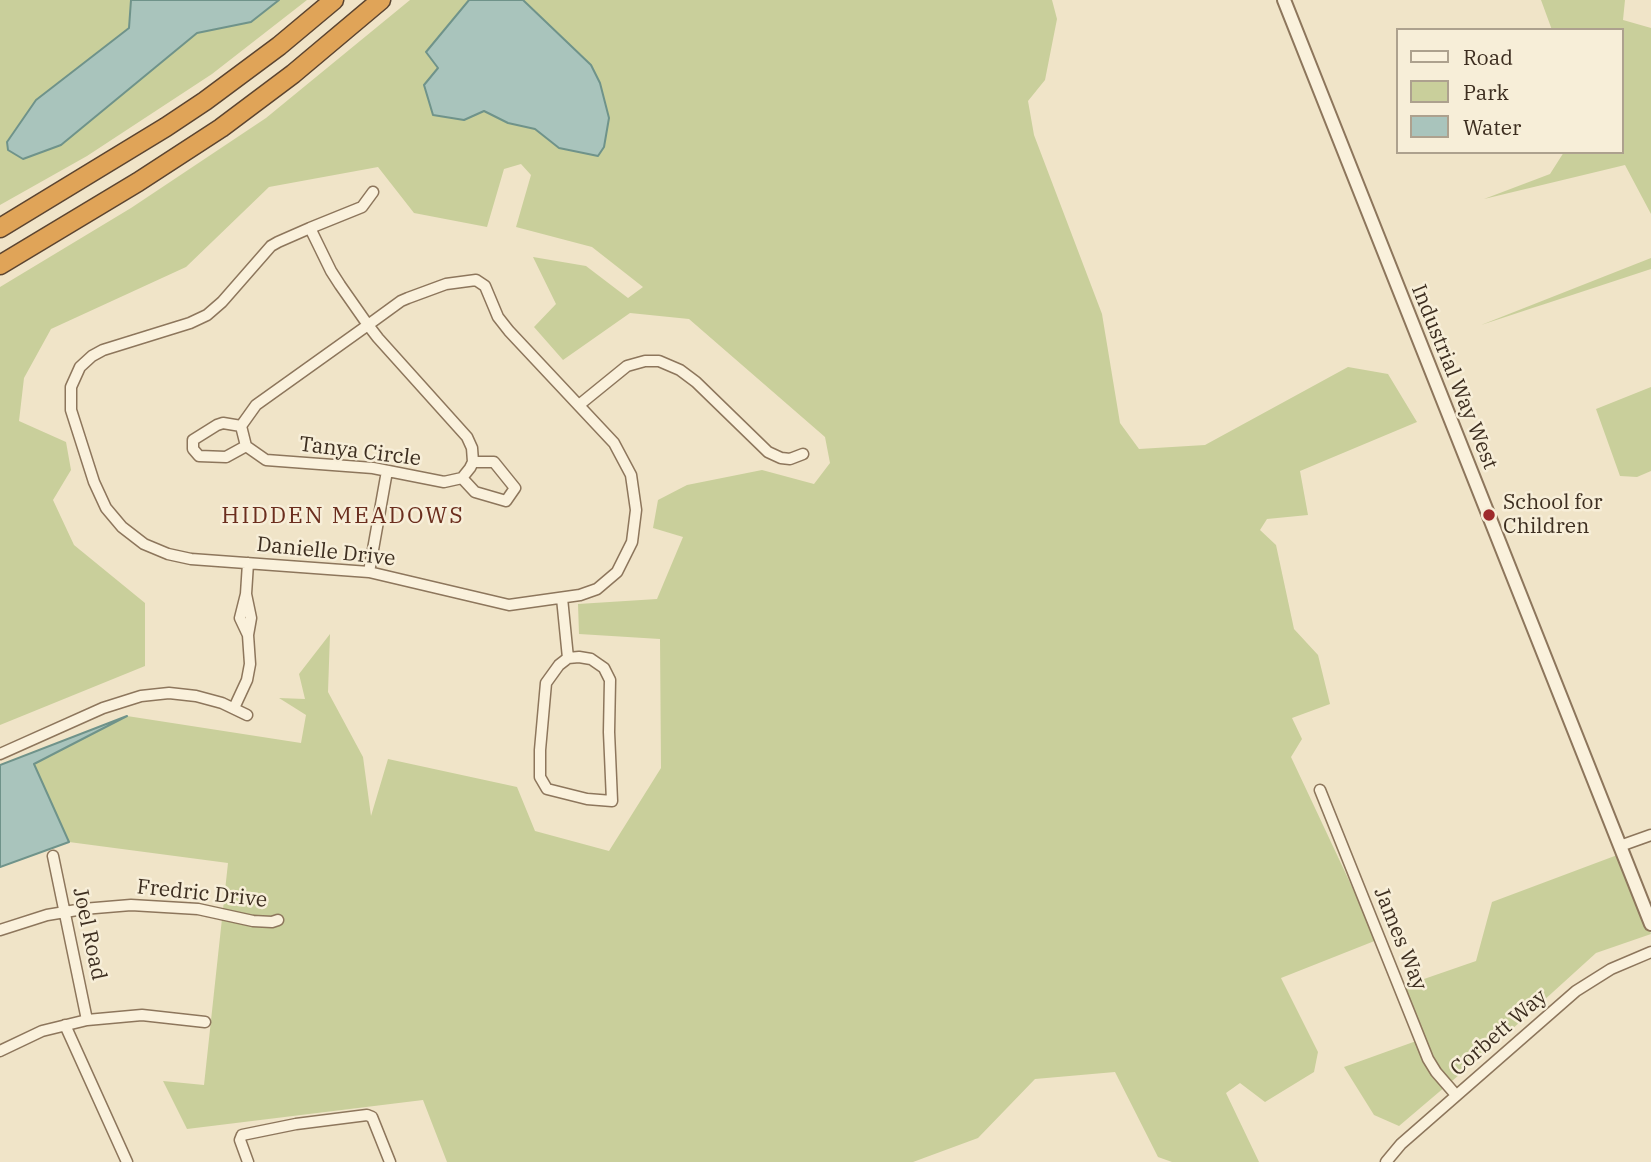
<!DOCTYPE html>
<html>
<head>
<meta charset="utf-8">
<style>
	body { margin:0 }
	#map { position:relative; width:1651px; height:1162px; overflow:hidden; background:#f0e4c8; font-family:"IBM Plex Serif",serif }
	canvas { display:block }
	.legend { position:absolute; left:1396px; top:28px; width:228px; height:126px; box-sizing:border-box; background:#f7eed8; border:2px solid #ada18e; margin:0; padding:9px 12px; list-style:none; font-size:21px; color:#3d2e20 }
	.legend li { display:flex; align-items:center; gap:14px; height:35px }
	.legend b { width:35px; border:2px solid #ada18e }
</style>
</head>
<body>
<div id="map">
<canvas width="1651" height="1162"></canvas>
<ul class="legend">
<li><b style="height:9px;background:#faf1dc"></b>Road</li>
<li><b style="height:19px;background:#c9cf9b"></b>Park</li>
<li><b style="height:19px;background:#a9c4bc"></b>Water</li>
</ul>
</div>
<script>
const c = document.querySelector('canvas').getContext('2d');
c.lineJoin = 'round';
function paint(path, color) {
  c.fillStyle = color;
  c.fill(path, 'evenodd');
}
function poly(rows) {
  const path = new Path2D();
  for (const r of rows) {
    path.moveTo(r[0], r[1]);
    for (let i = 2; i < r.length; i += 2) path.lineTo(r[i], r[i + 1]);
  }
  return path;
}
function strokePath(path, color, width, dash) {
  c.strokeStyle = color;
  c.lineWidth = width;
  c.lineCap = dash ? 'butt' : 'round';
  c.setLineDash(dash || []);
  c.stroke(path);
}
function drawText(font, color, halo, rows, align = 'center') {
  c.font = font + ' "IBM Plex Serif",serif';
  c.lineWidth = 5;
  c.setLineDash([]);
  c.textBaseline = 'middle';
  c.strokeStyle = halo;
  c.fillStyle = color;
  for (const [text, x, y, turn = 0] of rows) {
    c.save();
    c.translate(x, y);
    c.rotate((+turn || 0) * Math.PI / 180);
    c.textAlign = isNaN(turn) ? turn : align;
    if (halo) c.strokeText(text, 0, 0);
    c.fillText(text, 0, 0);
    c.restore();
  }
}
paint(poly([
	[0,0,131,0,129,28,36,100,7,141,8,150,61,145,197,33,251,22,279,0,307,0,212,74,87,156,0,205],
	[410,0,469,0,427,52,438,68,464,120,484,111,508,123,535,129,559,148,591,65,523,0,1052,0,1057,19,1045,80,1028,101,1034,135,1102,314,1120,423,1139,449,1205,445,1348,367,1388,374,1417,422,1300,471,1308,515,1267,519,1260,530,1276,545,1294,629,1318,655,1330,704,1292,718,1302,739,1291,757,1377,940,1281,978,1318,1052,1314,1072,1265,1102,1240,1083,1226,1093,1259,1162,1172,1162,1158,1157,1115,1072,1035,1079,978,1138,913,1162,447,1162,423,1100,187,1129,163,1081,204,1085,228,863,69,842,34,764,127,716,301,743,306,715,279,698,305,699,299,674,330,634,328,692,363,757,371,816,388,759,517,787,535,831,609,851,661,768,660,639,579,634,578,604,657,599,683,537,653,528,658,500,687,485,762,470,814,484,830,463,825,437,689,319,630,313,563,360,534,327,556,304,533,257,586,266,628,298,643,287,592,247,516,227,531,175,521,164,504,169,487,227,414,213,378,167,269,187,186,267,51,329,24,378,19,421,66,442,71,470,53,500,74,545,145,603,145,666,0,725,0,287,131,208,266,118],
	[1541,0,1625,0,1623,20,1651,28,1651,214,1625,165,1484,199,1550,174,1564,152,1621,152,1621,30,1552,30],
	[1651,258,1651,269,1481,325],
	[1651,387,1651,471,1637,477,1620,476,1596,409],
	[1620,854,1651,934,1596,953,1499,1041,1399,1126,1374,1115,1344,1067,1419,1040,1398,988,1476,961,1492,902]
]), '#c9cf9b');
const water = poly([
	[131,0,279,0,251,22,197,33,61,145,23,159,8,150,7,142,36,100,129,28,131,0],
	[469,0,523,0,591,65,600,83,609,118,604,147,598,156,559,148,535,129,508,123,484,111,464,120,433,115,424,85,438,68,426,52,469,0],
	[127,716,34,764,69,842,0,867,0,765,127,716]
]);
paint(water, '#a9c4bc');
strokePath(water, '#6f938a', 2);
const minor = poly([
	[310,228,331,271,340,285,368,325,378,338,467,437,472,448,473,462,470,468,462,478,444,482,373,468,266,460,246,446,241,426,256,405,368,325,401,301,408,298,446,284,476,280,485,286,498,317,509,331,614,443,631,475,636,510,632,542,617,572,597,589,580,595,509,605,369,572,191,559,168,554,144,544,122,527,106,508,94,482,71,410,71,387,80,367,92,356,103,350,190,323,207,315,222,302,271,246,278,242,310,228,362,207,373,192],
	[579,405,627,366,645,361,659,361,680,370,696,382,768,452,781,458,790,459,803,454],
	[241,426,223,423,217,425,193,440,193,449,199,456,226,457,246,446],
	[462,478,475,492,506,501,515,488,494,462,473,462],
	[369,572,387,471],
	[562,598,568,658],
	[248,635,251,618,246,594,248,563],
	[579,657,591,659,604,668,610,680,609,732,612,801,587,799,547,789,540,777,540,750,546,683,559,665,568,658,579,657],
	[234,708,247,680,250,664,248,635,240,618,246,594],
	[0,754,103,708,141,696,169,693,196,696,222,703,247,715],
	[1320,790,1428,1059,1436,1072,1456,1095],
	[1620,846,1651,835],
	[53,856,87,1020],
	[0,930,47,915,83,909,131,905,198,909,253,921,272,922,278,920],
	[65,1025,127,1162],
	[0,1051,42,1031,87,1020,142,1015,205,1022],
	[248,1162,240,1140,242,1135,296,1124,367,1115,372,1117,390,1162],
	[1386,1162,1401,1144,1576,991,1611,969,1651,952]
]);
const tertiary = poly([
	[1284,0,1651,924]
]);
const motorway = poly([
	[0,228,166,127,205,101,279,46,334,0],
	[0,265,138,182,221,128,293,74,381,0]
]);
strokePath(minor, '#8d765c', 13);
strokePath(tertiary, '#8d765c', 16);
strokePath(motorway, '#5b4430', 21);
strokePath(minor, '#faf1dc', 10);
strokePath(tertiary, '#faf1dc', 12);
strokePath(motorway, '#e0a458', 18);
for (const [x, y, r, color] of [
	[1489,515,7,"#9e2a2b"]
]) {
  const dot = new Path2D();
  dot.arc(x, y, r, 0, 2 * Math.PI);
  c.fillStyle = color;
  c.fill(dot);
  strokePath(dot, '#f7eed8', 2.5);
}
drawText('21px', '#3d2e20', '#f7eed8', [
	["Industrial Way West",1454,377,68],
	["Tanya Circle",360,452,7],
	["Danielle Drive",326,552,6],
	["Fredric Drive",202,894,6],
	["Joel Road",89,934,78],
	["James Way",1400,939,68],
	["Corbett Way",1499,1033,-41]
]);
drawText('21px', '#3d2e20', '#f7eed8', [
	["School for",1503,503],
	["Children",1503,527]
], 'left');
c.letterSpacing = '2px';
drawText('23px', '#6b2e1e', '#f7eed8', [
	["HIDDEN MEADOWS",343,516]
]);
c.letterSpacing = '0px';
</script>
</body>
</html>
